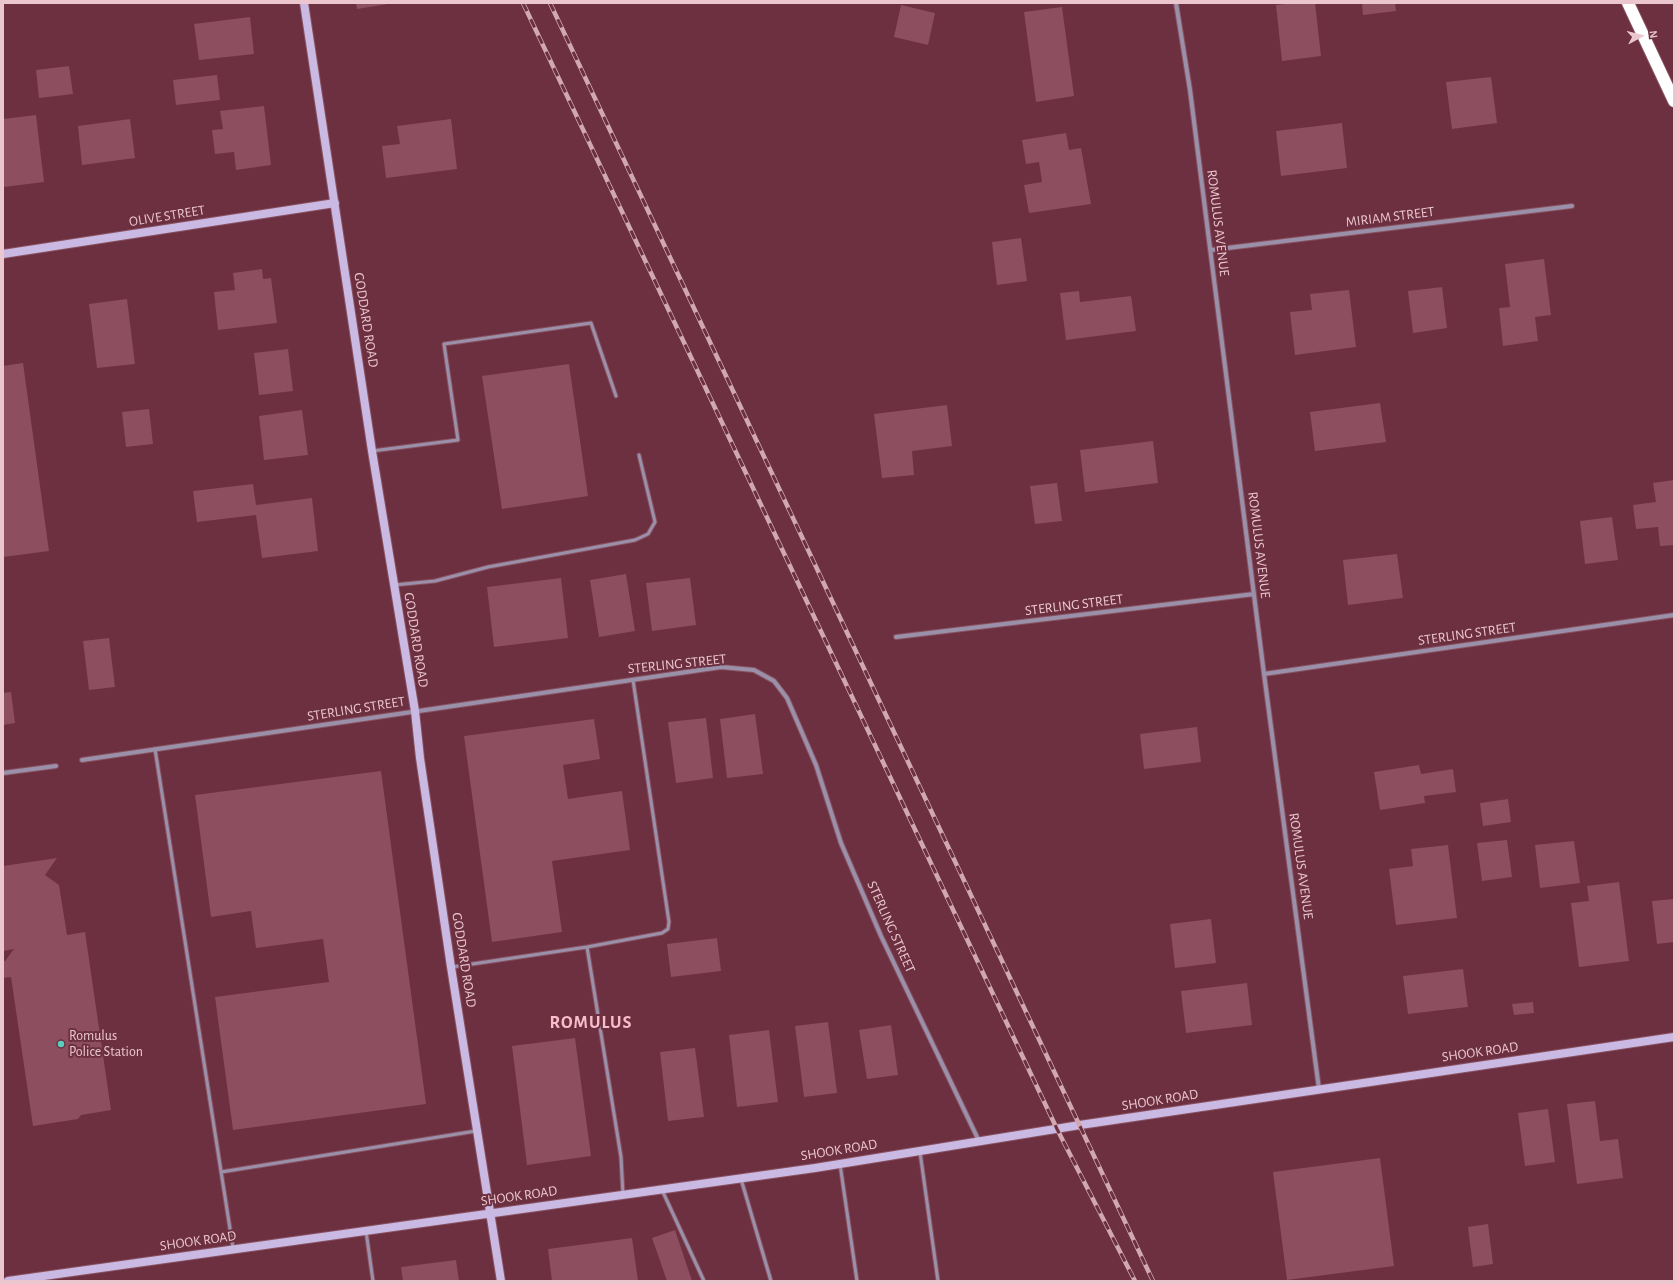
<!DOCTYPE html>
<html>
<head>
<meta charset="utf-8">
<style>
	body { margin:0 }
	#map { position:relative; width:1677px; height:1284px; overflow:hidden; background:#6c3041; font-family:"Alegreya Sans",sans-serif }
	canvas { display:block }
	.frame { position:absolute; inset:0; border:4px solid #ebc6ce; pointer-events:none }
	.north { position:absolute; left:1621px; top:16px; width:40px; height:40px; -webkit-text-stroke:3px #6c3041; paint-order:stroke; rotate:83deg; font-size:11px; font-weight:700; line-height:16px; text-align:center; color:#ebc6ce }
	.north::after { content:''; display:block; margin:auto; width:14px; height:18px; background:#ebc6ce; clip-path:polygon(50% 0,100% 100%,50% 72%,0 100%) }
</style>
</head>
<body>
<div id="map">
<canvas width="1677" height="1284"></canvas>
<div class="frame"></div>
<div class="north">N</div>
</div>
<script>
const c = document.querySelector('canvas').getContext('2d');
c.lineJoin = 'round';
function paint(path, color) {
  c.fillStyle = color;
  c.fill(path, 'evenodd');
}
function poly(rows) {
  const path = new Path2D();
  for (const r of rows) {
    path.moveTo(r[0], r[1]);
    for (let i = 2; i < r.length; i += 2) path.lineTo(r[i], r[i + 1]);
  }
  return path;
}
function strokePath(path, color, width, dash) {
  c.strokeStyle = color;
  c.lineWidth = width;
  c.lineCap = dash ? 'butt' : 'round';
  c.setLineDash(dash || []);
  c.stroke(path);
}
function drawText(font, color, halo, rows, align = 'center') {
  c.font = font + ' "Alegreya Sans",sans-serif';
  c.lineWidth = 4;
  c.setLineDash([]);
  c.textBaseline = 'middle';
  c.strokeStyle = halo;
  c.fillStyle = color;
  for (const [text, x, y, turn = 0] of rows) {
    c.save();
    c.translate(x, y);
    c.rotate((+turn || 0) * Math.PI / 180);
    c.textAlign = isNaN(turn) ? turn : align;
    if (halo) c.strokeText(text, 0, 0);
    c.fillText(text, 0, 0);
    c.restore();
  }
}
paint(poly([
	[356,3,388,3,388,4,357,9],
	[1294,3,1315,3,1321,56,1282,61,1276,5],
	[1362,3,1395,3,1396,11,1363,15],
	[901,5,935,13,928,45,894,37],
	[1062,7,1074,96,1036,102,1024,12],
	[250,17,254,54,199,60,194,24],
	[69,66,73,94,39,98,36,70],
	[217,75,220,100,176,105,173,80],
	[1491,77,1497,123,1452,129,1446,82],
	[264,106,271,165,236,170,234,152,215,154,212,130,223,129,220,111],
	[36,115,44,182,4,187,3,119],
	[130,119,135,158,82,165,78,126],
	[451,119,457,169,386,178,382,146,400,144,397,126],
	[1342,123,1347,168,1281,176,1276,131],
	[1066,133,1069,150,1081,148,1091,204,1029,213,1024,185,1042,182,1039,162,1026,164,1022,140],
	[1021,238,1027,281,997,285,992,242],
	[1544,259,1551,315,1535,317,1538,341,1503,346,1499,308,1510,307,1505,264],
	[262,269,263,279,271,278,277,323,218,330,214,292,235,290,233,273],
	[1442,287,1447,328,1413,333,1408,291],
	[1349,290,1356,347,1295,355,1290,312,1312,310,1310,294],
	[1079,291,1080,302,1131,296,1136,331,1066,340,1060,293],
	[127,299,135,364,97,368,89,304],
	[288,349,293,391,259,395,254,353],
	[23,363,49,551,3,557,3,366],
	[569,364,588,496,502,509,482,376],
	[1380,403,1386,442,1315,451,1310,412],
	[947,405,952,446,912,451,914,475,882,478,874,414],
	[149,409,153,444,126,447,122,412],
	[302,410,308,455,264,460,259,416],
	[1153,441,1158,483,1085,492,1080,450],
	[1674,480,1674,545,1660,546,1658,527,1636,529,1633,505,1656,502,1653,483],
	[1057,483,1062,521,1035,524,1030,486],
	[253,484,256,505,312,498,318,551,262,558,256,515,197,522,193,491],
	[1612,517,1618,560,1585,564,1580,521],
	[1397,554,1403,598,1348,605,1343,560],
	[626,574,635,631,599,637,590,580],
	[561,578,568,638,494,647,487,587],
	[690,578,696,625,652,631,646,583],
	[109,638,115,687,89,690,83,641],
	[11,692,15,723,3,725,3,693],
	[755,714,763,774,727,778,720,719],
	[706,718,713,778,676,783,668,722],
	[594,719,600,759,563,765,568,799,622,791,630,850,552,861,562,932,492,942,464,736],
	[1197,727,1201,762,1144,769,1140,734],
	[1419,765,1421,774,1453,769,1456,792,1424,796,1425,803,1380,810,1374,772],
	[381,771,426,1104,233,1130,215,997,329,982,323,939,256,948,251,911,211,917,195,795],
	[1508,799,1511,822,1483,826,1480,803],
	[1507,840,1512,877,1482,881,1477,843],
	[1574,841,1580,883,1540,888,1535,845],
	[1448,845,1457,918,1396,925,1389,869,1413,866,1411,849],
	[57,858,45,875,59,885,67,935,85,932,111,1110,81,1115,78,1119,33,1126,11,977,3,978,3,961,5,961,14,949,3,951,3,866],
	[1619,882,1629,961,1579,967,1571,903,1589,901,1587,886],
	[1674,899,1674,942,1657,944,1652,901],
	[1211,919,1216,963,1175,968,1170,924],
	[717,938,721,971,671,977,667,944],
	[1463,969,1468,1007,1408,1014,1403,976],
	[1247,983,1252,1025,1186,1033,1181,991],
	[1533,1002,1534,1013,1514,1015,1512,1004],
	[828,1022,837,1093,804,1097,795,1026],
	[891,1025,898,1075,867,1079,859,1030],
	[769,1030,778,1102,737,1107,729,1035],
	[575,1038,591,1156,527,1165,512,1046],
	[695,1048,704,1117,668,1121,660,1052],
	[1595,1101,1600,1141,1618,1139,1623,1178,1577,1184,1567,1104],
	[1548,1109,1555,1162,1525,1166,1518,1113],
	[1380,1158,1394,1266,1287,1280,1273,1172],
	[1488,1224,1493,1264,1473,1267,1468,1227],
	[675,1230,692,1281,667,1281,652,1238],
	[632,1238,638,1281,552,1281,548,1249],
	[456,1260,459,1281,403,1281,401,1267]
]), '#8d4e5f');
const lane = poly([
	[372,451,458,440,444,344,591,323,616,396],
	[394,585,435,581,488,567,635,540,648,534,655,522,639,455],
	[155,749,233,1248],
	[587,947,621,1157,623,1195],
	[452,967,587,947,662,933,668,929,669,922,633,680],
	[920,1152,938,1281],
	[840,1164,857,1281],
	[221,1172,476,1131],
	[741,1179,771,1281],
	[662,1190,704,1281],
	[366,1231,373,1281]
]);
const street = poly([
	[1176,3,1190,90,1264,674,1319,1089],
	[1211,250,1572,206],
	[896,637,1254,594],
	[1264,674,1674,615],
	[82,760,721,667,754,670,774,681,787,698,816,765,841,843,881,936,979,1141],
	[3,773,56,766]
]);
const secondary = poly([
	[304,3,372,451,415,711,420,758,451,967,501,1281],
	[3,254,335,203],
	[8,1281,815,1168,1080,1125,1674,1037]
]);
const highway = poly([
	[1628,3,1674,101]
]);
strokePath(lane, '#885160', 5);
strokePath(street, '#885160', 6);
strokePath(secondary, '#885160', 10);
strokePath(highway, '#885160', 14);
strokePath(lane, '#9b90aa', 3);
strokePath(street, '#9b90aa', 4);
strokePath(secondary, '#cab9e2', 8);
strokePath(highway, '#fff', 12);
const rail = poly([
	[523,3,1057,1129,1135,1281],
	[550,3,1153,1281]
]);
strokePath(rail, '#d1a8b2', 4.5);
strokePath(rail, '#6c3041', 3, [9]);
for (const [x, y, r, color] of [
	[61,1044,4,"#59cebf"]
]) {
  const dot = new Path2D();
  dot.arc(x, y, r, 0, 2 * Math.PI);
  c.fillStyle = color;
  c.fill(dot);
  strokePath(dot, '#6c3041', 1.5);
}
drawText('14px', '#ebc6ce', '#6c3041', [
	["OLIVE STREET",167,216,-9],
	["MIRIAM STREET",1390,217,-7],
	["ROMULUS AVENUE",1218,223,83],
	["GODDARD ROAD",366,320,81],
	["ROMULUS AVENUE",1259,545,83],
	["STERLING STREET",1074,605,-7],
	["STERLING STREET",1467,634,-8],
	["GODDARD ROAD",416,640,81],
	["STERLING STREET",677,664,-6],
	["STERLING STREET",356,709,-9],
	["ROMULUS AVENUE",1301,866,82],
	["STERLING STREET",891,927,66],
	["GODDARD ROAD",464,960,81],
	["SHOOK ROAD",1480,1052,-8],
	["SHOOK ROAD",1160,1100,-9],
	["SHOOK ROAD",839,1150,-9],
	["SHOOK ROAD",519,1196,-8],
	["SHOOK ROAD",198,1241,-8]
]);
drawText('14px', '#ebc6ce', '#6c3041', [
	["Romulus",69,1036],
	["Police Station",69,1052]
], 'left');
c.letterSpacing = '1px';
drawText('bold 18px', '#f7bdca', '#6c3041', [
	["ROMULUS",591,1023]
]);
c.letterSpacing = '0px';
</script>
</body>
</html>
